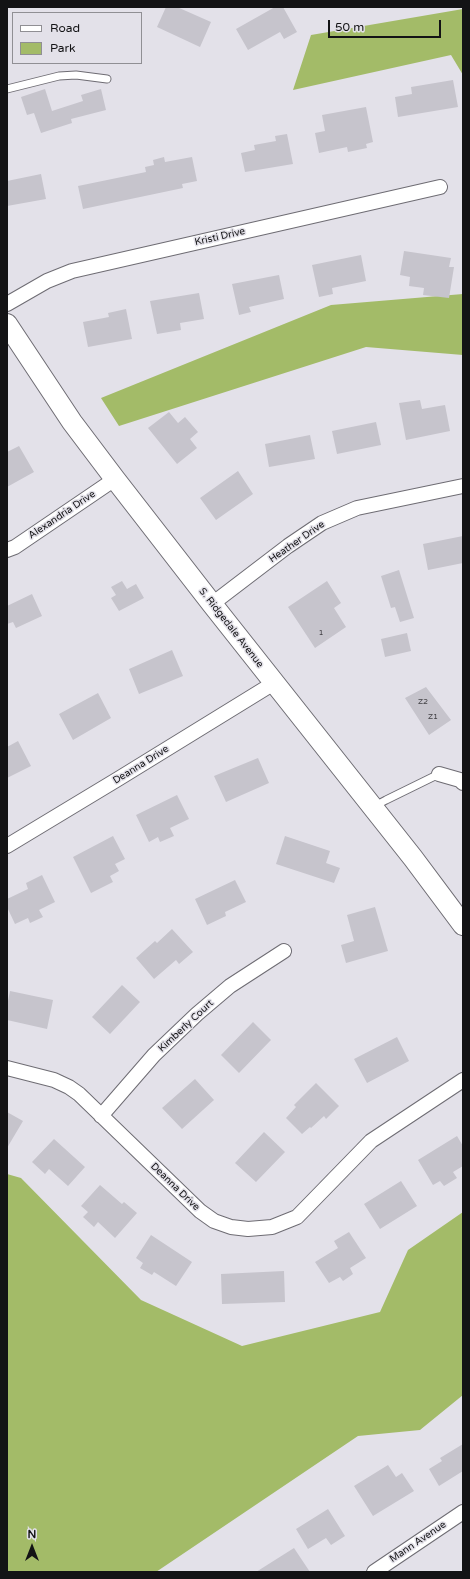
<!DOCTYPE html>
<html>
<head>
<meta charset="utf-8">
<style>
	body { margin:0 }
	#map { position:relative; width:470px; height:1579px; overflow:hidden; background:#e3e1e9; font-family:"Varela Round",sans-serif }
	canvas { display:block }
	.frame { position:absolute; inset:0; border:8px solid #131315; pointer-events:none }
	.legend { position:absolute; left:12px; top:12px; width:130px; height:52px; box-sizing:border-box; background:#e3e1e9; border:1px solid #908f94; margin:0; padding:5px 7px; list-style:none; font-size:12px; color:#131315 }
	.legend li { display:flex; align-items:center; gap:8px; height:20px }
	.legend b { width:20px; border:1px solid #908f94 }
	.north { position:absolute; left:12px; top:1527px; width:40px; height:40px; -webkit-text-stroke:3px #e3e1e9; paint-order:stroke; rotate:0deg; font-size:11px; font-weight:700; line-height:16px; text-align:center; color:#131315 }
	.north::after { content:''; display:block; margin:auto; width:14px; height:18px; background:#131315; clip-path:polygon(50% 0,100% 100%,50% 72%,0 100%) }
	.scale { position:absolute; left:328px; top:20px; width:113px; height:18px; box-sizing:border-box; border:2px solid #131315; border-top:0; padding-left:5px; font-size:12px; line-height:14px; white-space:nowrap; color:#131315; -webkit-text-stroke:3px #e3e1e9; paint-order:stroke }
</style>
</head>
<body>
<div id="map">
<canvas width="470" height="1579"></canvas>
<div class="frame"></div>
<ul class="legend">
<li><b style="height:5px;background:#fff"></b>Road</li>
<li><b style="height:11px;background:#a3bb68"></b>Park</li>
</ul>
<div class="north">N</div>
<div class="scale">50 m</div>
</div>
<script>
const c = document.querySelector('canvas').getContext('2d');
c.lineJoin = 'round';
function paint(path, color) {
  c.fillStyle = color;
  c.fill(path, 'evenodd');
}
function poly(rows) {
  const path = new Path2D();
  for (const r of rows) {
    path.moveTo(r[0], r[1]);
    for (let i = 2; i < r.length; i += 2) path.lineTo(r[i], r[i + 1]);
  }
  return path;
}
function strokePath(path, color, width, dash) {
  c.strokeStyle = color;
  c.lineWidth = width;
  c.lineCap = dash ? 'butt' : 'round';
  c.setLineDash(dash || []);
  c.stroke(path);
}
function drawText(font, color, halo, rows, align = 'center') {
  c.font = font + ' "Varela Round",sans-serif';
  c.lineWidth = 3;
  c.setLineDash([]);
  c.textBaseline = 'middle';
  c.strokeStyle = halo;
  c.fillStyle = color;
  for (const [text, x, y, turn = 0] of rows) {
    c.save();
    c.translate(x, y);
    c.rotate((+turn || 0) * Math.PI / 180);
    c.textAlign = isNaN(turn) ? turn : align;
    if (halo) c.strokeText(text, 0, 0);
    c.fillText(text, 0, 0);
    c.restore();
  }
}
paint(poly([
	[463,9,463,75,451,55,293,90,311,35],
	[463,294,463,355,366,347,119,426,101,398,331,305],
	[7,1174,21,1178,141,1300,242,1346,380,1312,408,1250,463,1212,463,1395,420,1430,358,1436,156,1572,7,1572]
]), '#a3bb68');
paint(poly([
	[166,7,177,7,211,22,200,47,157,27],
	[275,7,283,7,297,32,284,39,280,32,248,50,236,29],
	[453,80,458,107,398,117,395,97,412,94,411,87],
	[45,89,52,111,83,101,81,95,101,89,106,110,71,119,72,123,41,133,34,113,27,115,21,97],
	[366,107,373,142,366,144,367,148,348,152,347,147,319,153,315,133,325,131,322,115],
	[287,134,293,164,245,172,241,153,255,150,254,145,276,141,275,136],
	[164,157,165,162,192,157,197,181,182,184,183,188,83,209,78,186,146,172,145,167,154,165,153,160],
	[41,174,46,199,7,206,7,181],
	[404,251,451,258,449,267,454,267,449,298,423,295,424,288,409,286,410,277,400,275],
	[361,255,366,281,332,288,333,294,319,297,312,265],
	[279,275,284,299,249,307,251,312,239,315,232,284],
	[199,293,204,319,180,323,181,330,157,334,150,301],
	[126,309,132,339,88,347,83,322,109,317,108,313],
	[420,400,422,409,445,405,450,431,406,440,399,403],
	[169,412,178,423,185,417,198,432,190,439,197,448,177,464,148,428],
	[376,422,381,445,337,454,332,431],
	[310,435,315,459,269,467,265,444],
	[19,446,34,472,7,487,7,452],
	[238,471,253,494,216,520,200,498],
	[463,536,463,563,428,570,423,544],
	[399,570,414,618,400,622,395,607,391,608,381,576],
	[122,581,127,589,136,584,144,598,119,611,111,598,116,595,111,587],
	[327,581,341,603,334,608,346,627,315,648,288,607],
	[32,594,42,616,16,628,13,622,7,624,7,606],
	[407,633,411,651,385,657,381,639],
	[172,650,183,676,139,694,129,669],
	[426,687,451,720,429,735,405,698],
	[98,693,111,718,73,740,59,714],
	[18,741,31,766,7,778,7,747],
	[258,758,269,783,226,802,214,776],
	[177,795,189,819,170,828,174,836,160,842,158,837,149,842,136,815],
	[113,836,125,859,115,864,119,871,110,876,113,882,91,893,73,857],
	[285,836,330,851,326,863,340,868,334,883,276,864],
	[42,875,55,902,39,910,43,917,30,923,28,918,15,924,7,907,7,899,28,889,26,883],
	[235,880,246,902,225,912,226,916,207,925,195,899],
	[375,907,388,951,346,963,341,945,354,941,347,915],
	[172,929,193,952,179,964,176,960,154,979,136,958,155,941,157,943],
	[122,985,140,1002,110,1034,92,1017],
	[10,991,53,1000,47,1029,7,1020,7,1006],
	[253,1022,271,1040,239,1073,221,1055],
	[397,1037,409,1061,367,1083,354,1059],
	[195,1079,214,1100,182,1129,162,1108],
	[316,1083,339,1106,326,1119,324,1116,311,1128,310,1127,302,1134,286,1118,296,1107,294,1105],
	[7,1112,23,1121,7,1148],
	[264,1132,285,1152,256,1182,235,1163],
	[457,1136,463,1146,463,1166,453,1172,457,1178,444,1186,440,1181,433,1185,418,1160],
	[54,1139,85,1167,68,1186,49,1169,45,1174,32,1162],
	[401,1181,417,1206,380,1229,364,1204],
	[100,1185,122,1204,124,1202,137,1213,115,1238,98,1222,94,1227,83,1217,88,1212,81,1206],
	[349,1232,366,1258,350,1268,353,1274,343,1281,340,1277,329,1283,315,1262,338,1248,334,1241],
	[151,1235,192,1262,176,1286,154,1272,152,1275,140,1268,143,1263,136,1258],
	[284,1271,285,1302,222,1304,221,1274],
	[463,1444,463,1471,439,1486,429,1469,442,1461,440,1458],
	[388,1465,396,1477,402,1473,414,1491,373,1516,354,1486],
	[328,1509,345,1536,331,1545,326,1538,308,1549,296,1529],
	[294,1548,310,1572,256,1572]
]), '#c6c4cc');
const lane = poly([
	[7,89,59,76,76,75,107,79],
	[373,807,386,800,439,774]
]);
const street = poly([
	[7,304,47,281,72,271,440,187],
	[7,550,15,547,115,479],
	[212,604,288,546,322,523,357,508,463,486],
	[439,774,460,780,463,783],
	[7,846,118,779,274,683],
	[7,1068,54,1080,69,1087,79,1094,200,1211,214,1221,231,1227,248,1229,272,1227,297,1217,371,1141,463,1080],
	[101,1116,154,1055,197,1014,230,986,284,951],
	[374,1572,463,1512]
]);
const secondary = poly([
	[7,324,72,422,115,479,212,604,413,858,463,925]
]);
strokePath(lane, '#6e6c73', 9);
strokePath(street, '#6e6c73', 16);
strokePath(secondary, '#6e6c73', 22);
strokePath(lane, '#fff', 7);
strokePath(street, '#fff', 14);
strokePath(secondary, '#fff', 20);
drawText('8px', '#403f43', null, [
	["1",321,633],
	["Z2",423,702],
	["Z1",433,717]
]);
drawText('10px', '#131315', '#e3e1e9', [
	["Kristi Drive",220,237,-13],
	["Alexandria Drive",62,515,-34],
	["Heather Drive",297,542,-35],
	["S. Ridgedale Avenue",231,628,52],
	["Deanna Drive",141,765,-32],
	["Kimberly Court",186,1026,-43],
	["Deanna Drive",175,1187,44],
	["Mann Avenue",418,1542,-34]
]);
</script>
</body>
</html>
